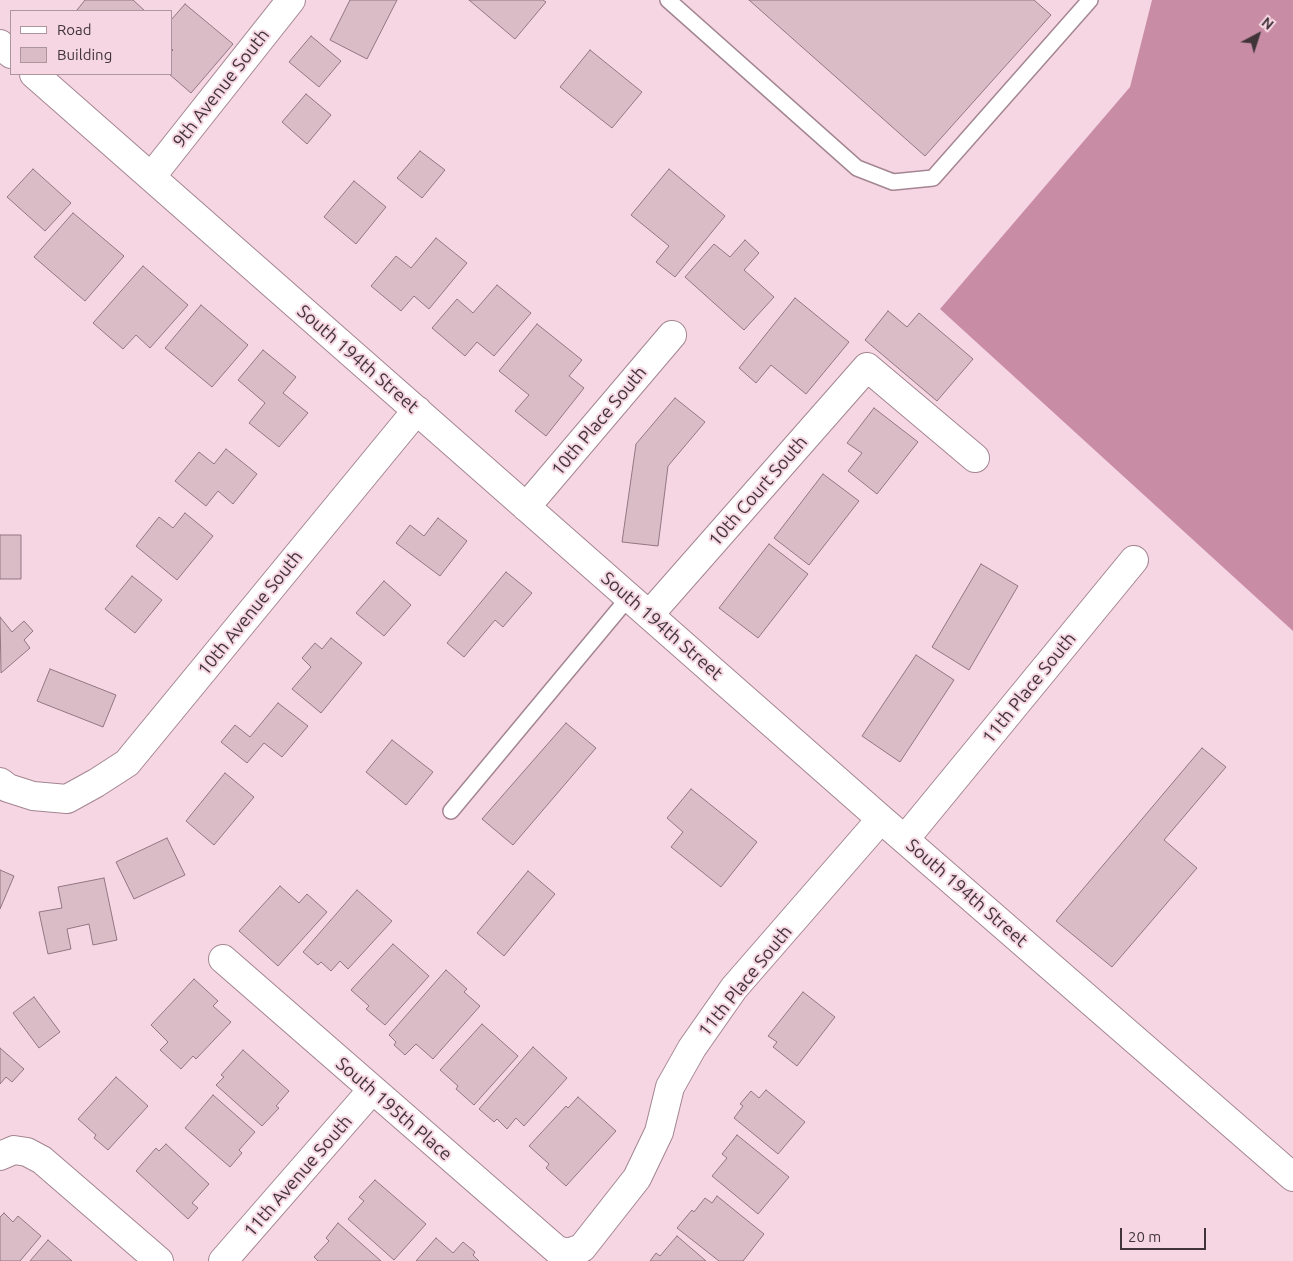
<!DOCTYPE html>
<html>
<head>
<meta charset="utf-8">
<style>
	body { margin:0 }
	#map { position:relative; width:1293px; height:1261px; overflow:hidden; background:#f6d6e2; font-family:Ubuntu,sans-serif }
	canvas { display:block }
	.legend { position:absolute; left:10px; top:10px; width:162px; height:65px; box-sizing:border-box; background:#f6d6e2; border:1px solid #ad959e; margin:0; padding:6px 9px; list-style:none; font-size:15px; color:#403438 }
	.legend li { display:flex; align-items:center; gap:10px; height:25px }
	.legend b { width:25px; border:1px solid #ad959e }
	.north { position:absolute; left:1233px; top:10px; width:50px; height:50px; -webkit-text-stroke:4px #f6d6e2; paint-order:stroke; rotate:40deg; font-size:14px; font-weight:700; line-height:20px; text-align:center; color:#403438 }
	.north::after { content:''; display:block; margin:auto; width:18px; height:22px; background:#403438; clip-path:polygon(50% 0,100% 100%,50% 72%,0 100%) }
	.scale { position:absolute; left:1120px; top:1228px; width:86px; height:22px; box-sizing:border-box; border:2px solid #403438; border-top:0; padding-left:6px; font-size:15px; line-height:18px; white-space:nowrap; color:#403438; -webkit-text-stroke:4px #f6d6e2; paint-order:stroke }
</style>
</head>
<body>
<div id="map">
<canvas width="1293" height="1261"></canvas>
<ul class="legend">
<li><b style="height:6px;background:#fff"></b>Road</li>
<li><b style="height:14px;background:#dabcc7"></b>Building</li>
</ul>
<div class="north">N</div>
<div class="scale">20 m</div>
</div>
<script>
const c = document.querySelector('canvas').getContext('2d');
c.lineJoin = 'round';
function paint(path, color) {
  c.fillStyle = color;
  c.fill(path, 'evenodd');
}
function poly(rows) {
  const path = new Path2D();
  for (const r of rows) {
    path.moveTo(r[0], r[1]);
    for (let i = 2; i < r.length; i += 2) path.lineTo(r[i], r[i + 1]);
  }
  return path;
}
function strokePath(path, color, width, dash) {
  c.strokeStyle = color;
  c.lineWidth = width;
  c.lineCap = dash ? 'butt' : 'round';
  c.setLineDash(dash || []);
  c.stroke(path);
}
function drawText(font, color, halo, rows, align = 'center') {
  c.font = font + ' Ubuntu,sans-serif';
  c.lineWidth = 4;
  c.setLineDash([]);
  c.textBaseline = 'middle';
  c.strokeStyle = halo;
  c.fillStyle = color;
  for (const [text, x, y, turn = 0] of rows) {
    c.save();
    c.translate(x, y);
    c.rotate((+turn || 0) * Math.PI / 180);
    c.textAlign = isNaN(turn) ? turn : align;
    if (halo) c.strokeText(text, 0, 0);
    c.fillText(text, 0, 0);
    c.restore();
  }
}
paint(poly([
	[1152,0,1293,0,1293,631,940,309,1130,87]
]), '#c88da5');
const building = poly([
	[85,0,133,0,145,11,79,11,77,10,85,0],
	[350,0,397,0,367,59,330,40,350,0],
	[469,0,543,0,546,2,515,39,469,0],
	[749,0,1034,0,1051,15,925,156,749,0],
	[185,4,233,44,191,93,169,74,171,74,171,52,173,50,171,48,171,20,185,4],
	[311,36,341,61,319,87,289,62,311,36],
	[590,50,642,92,612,128,560,87,590,50],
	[306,94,331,115,307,144,282,122,306,94],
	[420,151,445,170,422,198,397,178,420,151],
	[33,169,71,203,45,231,7,197,33,169],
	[669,169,725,216,675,277,656,262,669,246,631,215,669,169],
	[354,181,386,207,356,244,324,217,354,181],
	[73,213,124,256,85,301,34,257,73,213],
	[436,238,467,263,429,309,414,296,401,311,371,286,396,256,411,268,436,238],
	[745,240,759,253,744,270,774,297,744,330,685,277,714,244,730,257,745,240],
	[143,266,188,305,150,348,136,335,123,349,93,323,143,266],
	[497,285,531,313,494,356,477,342,465,356,432,328,457,299,473,313,497,285],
	[795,298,849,342,806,394,771,365,756,383,739,368,795,298],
	[201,305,248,345,212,387,165,348,201,305],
	[888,311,907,327,919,313,973,359,937,401,865,340,888,311],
	[537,324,582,360,569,376,584,388,546,436,515,411,529,395,499,371,537,324],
	[263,350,296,377,283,393,308,413,279,447,249,423,265,403,238,380,263,350],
	[675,398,705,422,668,466,658,546,622,542,636,444,675,398],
	[874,408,918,442,877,494,848,471,862,453,847,443,874,408],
	[226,449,257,474,233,504,218,491,206,506,175,481,199,452,214,464,226,449],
	[823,474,859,501,809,565,774,538,823,474],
	[185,513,213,536,177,580,136,546,159,517,173,528,185,513],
	[438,518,467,541,440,576,396,543,410,525,424,536,438,518],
	[0,535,21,535,21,579,0,579,0,535],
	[769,544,808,574,758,638,719,608,769,544],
	[981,564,1018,586,969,670,932,647,981,564],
	[506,572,532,593,503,627,495,620,464,657,447,643,506,572],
	[132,576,162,600,135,633,105,609,132,576],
	[384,581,411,605,384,636,356,613,384,581],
	[0,617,12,632,24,621,33,631,24,640,30,648,1,673,0,617],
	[331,638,362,663,321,713,292,689,311,667,302,658,315,643,322,649,331,638],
	[916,655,954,680,900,762,862,736,916,655],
	[50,669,116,695,103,727,37,701,50,669],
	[278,703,308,726,282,757,264,743,247,763,221,742,235,725,250,737,278,703],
	[566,723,596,748,513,845,482,819,566,723],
	[392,740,433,772,406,805,366,772,392,740],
	[1202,748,1226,767,1164,840,1197,868,1112,967,1056,921,1202,748],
	[225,773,254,797,214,845,186,821,225,773],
	[691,789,757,842,721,887,671,847,683,832,667,818,691,789],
	[167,838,185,875,134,899,116,862,167,838],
	[0,870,14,876,0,909,0,870],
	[528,871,555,894,504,956,477,933,528,871],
	[104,878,117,940,93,945,89,924,67,929,71,949,48,954,39,912,62,908,58,887,104,878],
	[280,886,299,903,307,894,327,912,278,966,239,931,280,886],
	[357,890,392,921,348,969,340,961,331,971,321,962,318,965,303,952,357,890],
	[393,944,429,976,385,1025,366,1009,369,1006,351,990,393,944],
	[446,970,467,989,464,992,480,1006,433,1059,416,1044,405,1055,394,1045,396,1042,389,1035,446,970],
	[194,979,218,1001,213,1006,231,1022,196,1059,193,1056,181,1069,160,1050,168,1042,151,1025,194,979],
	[803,992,835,1017,797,1066,773,1047,777,1042,768,1036,803,992],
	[34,997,60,1032,39,1048,13,1013,34,997],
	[482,1024,518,1056,474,1105,456,1089,458,1086,440,1070,482,1024],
	[533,1047,567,1078,524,1126,516,1118,507,1129,497,1119,494,1122,479,1109,533,1047],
	[0,1048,24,1069,12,1082,6,1077,0,1084,0,1048],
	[243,1050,289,1091,276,1106,279,1108,262,1126,216,1085,224,1077,221,1075,243,1050],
	[116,1077,148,1106,108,1150,94,1138,96,1135,78,1119,116,1077],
	[766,1090,805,1122,778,1154,734,1118,743,1106,740,1104,751,1091,759,1098,766,1090],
	[213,1095,255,1132,239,1150,242,1153,230,1167,185,1128,213,1095],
	[578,1097,616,1131,566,1186,546,1168,549,1164,529,1146,566,1106,568,1108,578,1097],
	[737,1135,789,1177,758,1214,712,1176,727,1158,722,1154,737,1135],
	[166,1144,209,1184,192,1203,198,1208,188,1219,136,1171,156,1148,159,1151,166,1144],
	[375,1180,426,1224,394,1260,348,1219,364,1201,359,1197,375,1180],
	[717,1196,764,1234,743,1261,719,1261,677,1228,692,1210,694,1212,705,1198,712,1203,717,1196],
	[4,1213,13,1222,18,1216,41,1236,20,1261,0,1261,0,1217,4,1213],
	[338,1223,381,1261,318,1261,314,1257,329,1241,326,1238,338,1223],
	[677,1236,706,1261,650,1261,656,1253,660,1256,677,1236],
	[436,1238,453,1253,463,1242,475,1252,473,1255,479,1261,416,1261,436,1238],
	[48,1240,72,1261,30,1261,48,1240]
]);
paint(building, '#dabcc7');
strokePath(building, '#927681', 1);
const service = poly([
	[668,0,857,168,893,182,933,178,1090,0],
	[451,811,629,597]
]);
const minor = poly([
	[0,44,11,54],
	[34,74,881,819,1293,1177],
	[151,177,291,0],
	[526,507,672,335],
	[649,615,867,367,975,458],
	[0,782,8,788,33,796,67,799,96,783,127,763,417,410],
	[905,839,1134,560],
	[223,959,557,1250,568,1253,582,1248,637,1178,659,1132,670,1087,692,1048,734,988,881,819],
	[0,1156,14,1150,27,1152,42,1160,159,1261],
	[223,1261,372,1090]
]);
strokePath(service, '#a38691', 18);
strokePath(minor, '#a38691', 30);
strokePath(service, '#fff', 15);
strokePath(minor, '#fff', 28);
drawText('18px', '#403438', '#f6d6e2', [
	["9th Avenue South",221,88,-52],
	["South 194th Street",358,359,41],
	["10th Place South",599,421,-50],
	["10th Court South",758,491,-49],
	["10th Avenue South",250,613,-51],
	["South 194th Street",662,626,41],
	["11th Place South",1029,688,-51],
	["South 194th Street",967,893,41],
	["11th Place South",745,981,-51],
	["South 195th Place",394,1109,41],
	["11th Avenue South",298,1176,-49]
]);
</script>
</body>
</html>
